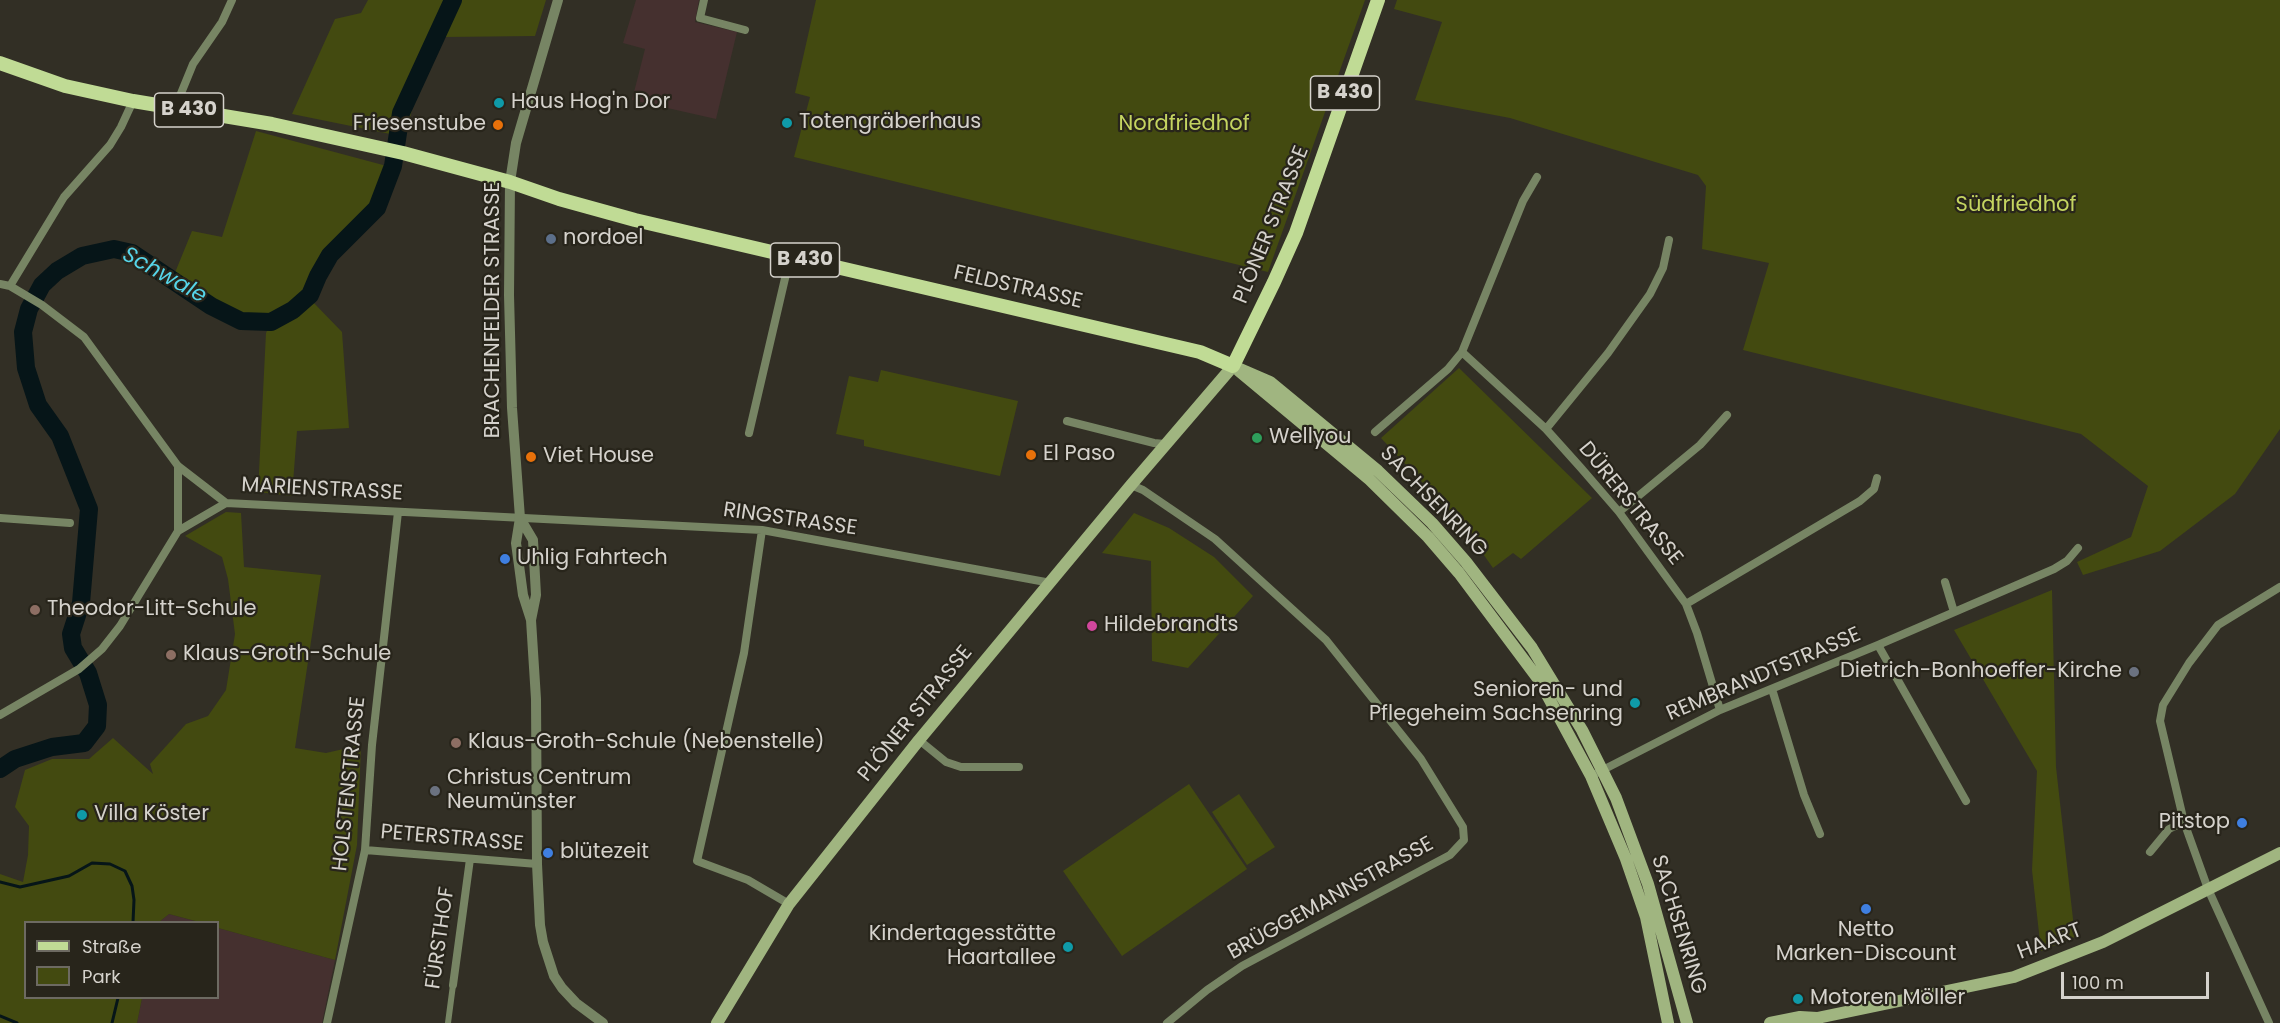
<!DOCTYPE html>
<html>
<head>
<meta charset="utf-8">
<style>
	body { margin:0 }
	#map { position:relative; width:2280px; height:1023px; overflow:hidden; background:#322f25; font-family:Poppins,sans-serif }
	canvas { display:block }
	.legend { position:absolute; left:24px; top:921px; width:195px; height:78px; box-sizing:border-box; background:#28251b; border:2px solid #6d6a62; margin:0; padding:8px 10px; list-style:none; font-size:18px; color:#d5d2cc }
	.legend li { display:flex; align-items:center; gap:12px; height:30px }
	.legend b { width:30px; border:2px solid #6d6a62 }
	.scale { position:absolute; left:2061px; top:972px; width:148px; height:27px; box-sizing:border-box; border:3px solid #d5d2cc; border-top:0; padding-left:8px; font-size:18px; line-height:21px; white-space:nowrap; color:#d5d2cc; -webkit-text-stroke:4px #28251b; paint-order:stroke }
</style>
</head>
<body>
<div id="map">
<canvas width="2280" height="1023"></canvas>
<ul class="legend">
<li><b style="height:8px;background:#c0db95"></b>Straße</li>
<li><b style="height:16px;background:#434a10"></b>Park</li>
</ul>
<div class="scale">100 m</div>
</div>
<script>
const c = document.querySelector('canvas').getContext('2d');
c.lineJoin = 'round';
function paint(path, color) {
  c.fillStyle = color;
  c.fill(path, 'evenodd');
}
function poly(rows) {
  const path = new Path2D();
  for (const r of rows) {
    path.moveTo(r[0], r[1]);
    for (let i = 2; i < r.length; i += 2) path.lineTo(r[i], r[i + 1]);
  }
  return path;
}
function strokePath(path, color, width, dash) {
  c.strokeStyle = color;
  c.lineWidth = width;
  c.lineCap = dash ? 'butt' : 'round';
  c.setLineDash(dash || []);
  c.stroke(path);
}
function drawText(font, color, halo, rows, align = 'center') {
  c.font = font + ' Poppins,sans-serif';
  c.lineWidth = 4.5;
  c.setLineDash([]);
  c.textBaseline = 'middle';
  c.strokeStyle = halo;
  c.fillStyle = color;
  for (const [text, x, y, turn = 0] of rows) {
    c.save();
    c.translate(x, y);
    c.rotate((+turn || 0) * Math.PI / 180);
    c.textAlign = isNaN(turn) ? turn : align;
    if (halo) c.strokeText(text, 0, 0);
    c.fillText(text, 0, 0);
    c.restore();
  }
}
paint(poly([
	[636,0,699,0,695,22,737,32,716,119,632,100,645,49,623,43],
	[169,914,199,922,159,922],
	[218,928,335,960,322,1023,137,1023,142,998,218,998]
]), '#45302f');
paint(poly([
	[368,0,546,0,535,36,444,37,414,102,405,137,292,114,335,19,361,13],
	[816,0,1365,0,1268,272,794,157,810,97,795,93],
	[1397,0,2280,0,2280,429,2235,494,2160,551,2083,575,2077,562,2131,537,2148,486,2081,434,1743,350,1769,263,1702,249,1706,186,1698,175,1510,118,1415,100,1442,22,1394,9],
	[256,131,398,169,378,216,350,238,332,258,312,301,342,332,349,428,297,431,292,496,258,492,266,333,271,322,241,321,211,306,172,280,192,231,222,237],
	[1459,368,1592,498,1521,559,1513,553,1493,568,1464,527,1381,438],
	[881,370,1018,401,1000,476,864,446,864,440,836,434,849,376,878,382],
	[226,512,241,513,244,567,321,575,295,748,326,753,361,745,357,845,335,960,218,928,218,922,199,922,169,914,159,922,26,922,26,998,142,998,137,1023,0,1023,0,874,23,882,28,855,29,826,15,807,25,770,52,759,89,759,113,738,153,774,150,764,186,724,208,716,226,690,235,634,228,579,222,557,185,536],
	[1134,513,1169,528,1214,557,1253,596,1188,668,1152,661,1151,561,1102,553],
	[2052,590,2056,767,2075,937,2041,951,2032,870,2037,771,1954,630],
	[1189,784,1247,869,1122,956,1063,871],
	[1239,794,1275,847,1247,865,1212,812]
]), '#434a10');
strokePath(poly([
	[0,882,20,887,69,876,92,863,110,864,125,871,132,886,134,900,133,922],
	[0,1016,17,1023],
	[112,1023,118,998]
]), '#061518', 3);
strokePath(poly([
	[0,769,15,759,52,747,84,743,97,726,98,705,88,673,73,648,71,634,81,603,89,509,60,436,38,405,26,368,23,332,29,309,42,285,57,271,82,256,114,249,132,253,211,306,241,321,271,322,293,310,310,295,318,276,330,255,377,208,393,166,401,113,453,0]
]), '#061518', 18);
strokePath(poly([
	[448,1023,453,985]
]), '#778564', 6);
strokePath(poly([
	[704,0,700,18,745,30],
	[175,108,193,64,222,22,232,0],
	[0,284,10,286,42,305,84,337,178,466,226,503,762,530,1051,583],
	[10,286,64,197,110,145,121,127,133,101],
	[1462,352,1546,429,1581,468,1619,512,1686,604,1697,633,1720,710],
	[1067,421,1154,443,1165,444],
	[1546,429,1608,353,1650,294,1663,268,1669,240],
	[1375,432,1448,369,1462,352,1523,201,1537,177],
	[749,433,790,257],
	[178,466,178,531,226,503],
	[1131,485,1143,490,1215,539,1326,640,1421,759,1463,827,1464,840,1450,855,1242,966,1207,990,1167,1023],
	[1619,512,1700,445,1727,415],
	[0,518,70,523],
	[762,530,744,653,697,861,748,880,789,904],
	[1945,582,1954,612],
	[1686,604,1860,501,1874,489,1877,478],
	[1878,645,1966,801],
	[1772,689,1804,795,1820,834],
	[0,715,79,669,102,649,120,626,178,531],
	[919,740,946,762,961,767,1019,767],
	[1591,776,1720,710,1878,645,2054,569,2067,561,2078,548],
	[365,850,537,864],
	[2150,852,2169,829,2184,822],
	[453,985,470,859],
	[327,1023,365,850,372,745,398,512],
	[2269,1023,2208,889,2184,822,2160,721,2163,705,2189,663,2218,625,2280,587]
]), '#778564', 8);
strokePath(poly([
	[520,518,533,540,536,595,531,620,536,699,537,864,540,925,543,942,554,976,562,988,576,1003,603,1023],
	[531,620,523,595,516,543,520,518,512,408,509,295,510,182,516,143,558,0]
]), '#778564', 10);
strokePath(poly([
	[1233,366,1270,382,1378,471,1432,523,1466,562,1532,648,1582,730,1616,798,1648,884,1687,1023],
	[1239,371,1370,480,1428,537,1459,573,1539,680,1591,776,1626,859,1646,917,1668,1023],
	[717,1023,789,904,919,740,1131,485,1233,366],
	[1770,1023,1800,1017,1817,1018,2014,977,2103,942,2280,853]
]), '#a0b580', 12);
strokePath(poly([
	[0,63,65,86,133,101,272,124,403,153,510,182,559,199,635,220,1200,352,1233,366,1274,282,1296,233,1378,0]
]), '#c0db95', 14);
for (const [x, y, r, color] of [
	[499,103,6,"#0f9aa8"],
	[787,123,6,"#0f9aa8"],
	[498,125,6,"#e8710a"],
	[551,239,6,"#5c6f8a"],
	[1257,438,6,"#2e9e5b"],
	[1031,455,6,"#e8710a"],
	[531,457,6,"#e8710a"],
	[505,559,6,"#3f7fe0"],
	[35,610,6,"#8d6e63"],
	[1092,626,6,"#d1479c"],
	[171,655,6,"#8d6e63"],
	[2134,672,6,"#6b7280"],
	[1635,703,6,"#0f9aa8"],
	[456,743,6,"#8d6e63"],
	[435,791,6,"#6b7280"],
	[82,815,6,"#0f9aa8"],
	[2242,823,6,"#3f7fe0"],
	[548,853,6,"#3f7fe0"],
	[1866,909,6,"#3f7fe0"],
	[1068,947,6,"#0f9aa8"],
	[1798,999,6,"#0f9aa8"]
]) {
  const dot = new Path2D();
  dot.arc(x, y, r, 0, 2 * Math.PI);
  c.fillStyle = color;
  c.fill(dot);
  strokePath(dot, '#28251b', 2);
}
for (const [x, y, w] of [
	[1345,93,69],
	[189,110,69],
	[805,260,69]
]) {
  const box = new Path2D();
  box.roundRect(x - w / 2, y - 17, w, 34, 4.5);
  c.fillStyle = '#28251b';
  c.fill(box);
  strokePath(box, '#d5d2cc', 1.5);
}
drawText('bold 20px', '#d5d2cc', null, [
	["B 430",1345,93],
	["B 430",189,110],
	["B 430",805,260]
]);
drawText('21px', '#d5d2cc', '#28251b', [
	["Haus Hog'n Dor",511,103],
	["Totengräberhaus",799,123],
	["Friesenstube",486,125,"right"],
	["nordoel",563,239],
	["Wellyou",1269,438],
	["El Paso",1043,455],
	["Viet House",543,457],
	["Uhlig Fahrtech",517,559],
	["Theodor-Litt-Schule",47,610],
	["Hildebrandts",1104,626],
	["Klaus-Groth-Schule",183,655],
	["Dietrich-Bonhoeffer-Kirche",2122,672,"right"],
	["Senioren- und",1623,691,"right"],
	["Pflegeheim Sachsenring",1623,715,"right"],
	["Klaus-Groth-Schule (Nebenstelle)",468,743],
	["Christus Centrum",447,779],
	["Neumünster",447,803],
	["Villa Köster",94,815],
	["Pitstop",2230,823,"right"],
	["blütezeit",560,853],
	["Netto",1866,931,"center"],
	["Marken-Discount",1866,955,"center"],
	["Kindertagesstätte",1056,935,"right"],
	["Haartallee",1056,959,"right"],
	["Motoren Möller",1810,999]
], 'left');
drawText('21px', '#c4d460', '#28251b', [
	["Nordfriedhof",1184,125],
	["Südfriedhof",2016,206]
]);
drawText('21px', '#d5d2cc', '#28251b', [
	["PLÖNER STRASSE",1272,225,-68],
	["FELDSTRASSE",1018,288,13],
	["BRACHENFELDER STRASSE",494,310,-90],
	["MARIENSTRASSE",322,490,3],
	["SACHSENRING",1433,502,46],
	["DÜRERSTRASSE",1630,504,51],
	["RINGSTRASSE",790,520,8],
	["REMBRANDTSTRASSE",1764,675,-23],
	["PLÖNER STRASSE",916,714,-51],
	["HOLSTENSTRASSE",350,784,-84],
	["PETERSTRASSE",452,839,5],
	["BRÜGGEMANNSTRASSE",1331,899,-29],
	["SACHSENRING",1678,925,73],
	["FÜRSTHOF",441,938,-82],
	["HAART",2050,942,-21]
]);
drawText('italic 22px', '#56d5e9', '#28251b', [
	["Schwale",164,276,29]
]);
</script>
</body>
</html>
